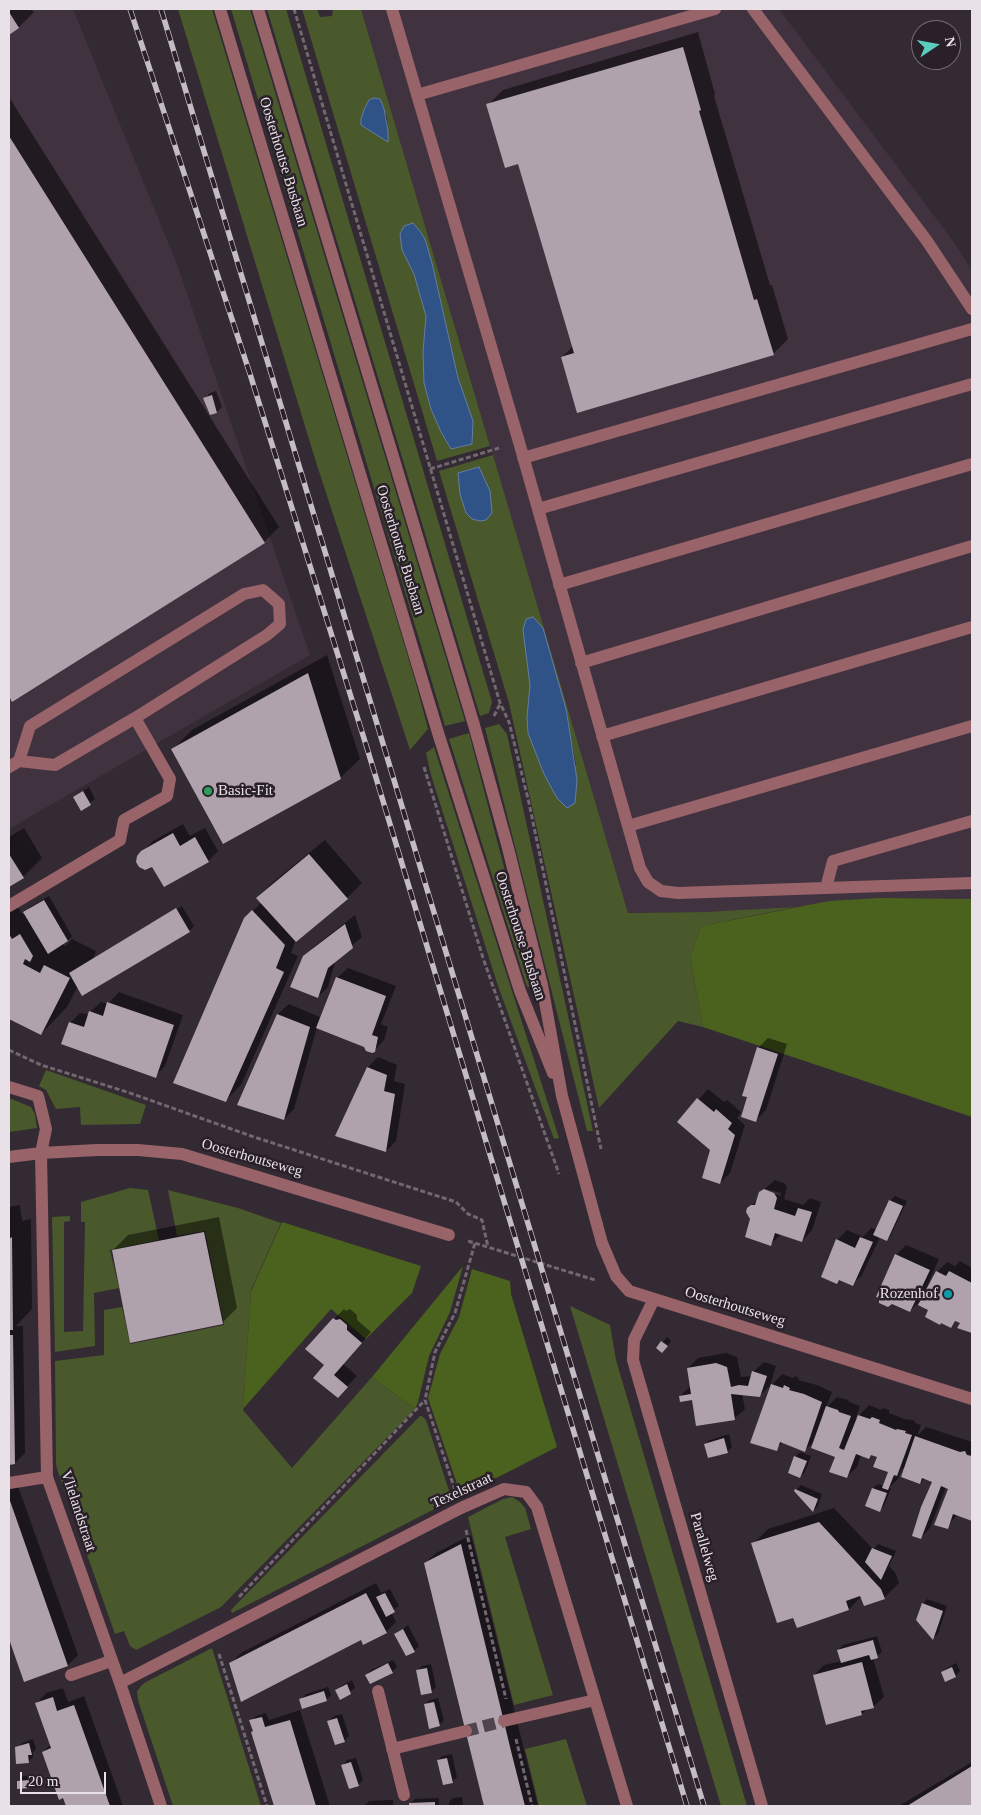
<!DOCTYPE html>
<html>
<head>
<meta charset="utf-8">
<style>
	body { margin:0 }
	#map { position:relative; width:981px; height:1815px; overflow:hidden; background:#342a33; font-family:Georgia,serif }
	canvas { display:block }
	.frame { position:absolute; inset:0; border:10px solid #e8e1e7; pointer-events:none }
	.north { position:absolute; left:911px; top:20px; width:50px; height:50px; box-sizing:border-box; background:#2a2029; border:1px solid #766d75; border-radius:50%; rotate:78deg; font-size:14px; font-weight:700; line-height:20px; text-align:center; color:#e8e1e7 }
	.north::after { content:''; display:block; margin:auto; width:18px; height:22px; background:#59cebe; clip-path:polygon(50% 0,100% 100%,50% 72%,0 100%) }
	.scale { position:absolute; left:20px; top:1772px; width:86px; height:22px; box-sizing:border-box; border:2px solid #e8e1e7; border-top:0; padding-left:6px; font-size:15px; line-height:18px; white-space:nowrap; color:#e8e1e7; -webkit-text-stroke:4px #2a2029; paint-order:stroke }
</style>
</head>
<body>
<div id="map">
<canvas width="981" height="1815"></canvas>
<div class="frame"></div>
<div class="north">N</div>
<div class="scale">20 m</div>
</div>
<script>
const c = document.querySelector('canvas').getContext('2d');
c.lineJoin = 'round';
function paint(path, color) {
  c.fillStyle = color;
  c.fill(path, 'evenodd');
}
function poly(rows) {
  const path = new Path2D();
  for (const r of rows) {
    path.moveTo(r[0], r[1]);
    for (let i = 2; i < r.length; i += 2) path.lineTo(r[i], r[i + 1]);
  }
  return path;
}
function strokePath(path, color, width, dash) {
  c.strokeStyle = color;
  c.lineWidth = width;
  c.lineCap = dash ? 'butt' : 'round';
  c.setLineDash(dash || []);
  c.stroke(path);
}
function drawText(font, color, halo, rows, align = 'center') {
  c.font = font + ' Georgia,serif';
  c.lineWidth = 5;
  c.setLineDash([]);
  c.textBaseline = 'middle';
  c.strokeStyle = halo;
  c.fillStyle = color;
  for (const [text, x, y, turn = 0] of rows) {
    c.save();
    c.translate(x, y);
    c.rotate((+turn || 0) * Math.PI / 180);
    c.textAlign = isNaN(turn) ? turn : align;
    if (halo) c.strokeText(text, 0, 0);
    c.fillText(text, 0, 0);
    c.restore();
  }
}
paint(poly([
	[9,9,73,9,178,267,310,655,9,829],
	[361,9,779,9,953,241,972,270,972,899,705,912,628,913]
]), '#40323f');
paint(poly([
	[178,9,212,9,415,680,428,729,410,750,315,459],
	[231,9,250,9,465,721,445,726],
	[267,9,286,9,492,702,489,713,480,716],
	[302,9,317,9,320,17,332,16,333,9,361,9,490,446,437,461],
	[374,98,380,99,387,118,388,131,361,125,361,119,364,110,369,100],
	[413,223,432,263,458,378,473,421,472,444,451,449,441,432,431,409,424,382,423,352,426,316,414,274,407,260,404,226],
	[493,455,628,913,705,912,796,907,701,926,690,957,703,1027,678,1021,599,1108,509,703,439,471],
	[543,628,566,709,576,765,534,747,528,733,527,717,530,685,527,648],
	[499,724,507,734,593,1131,587,1131,485,728],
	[469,733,535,986,527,987,449,739],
	[434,747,559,1138,554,1139,498,986,431,775,426,753],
	[46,1070,146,1105,140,1124,81,1125,80,1107,56,1109,46,1090,39,1086],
	[9,1098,31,1107,35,1114,37,1128,9,1132],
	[130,1188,148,1190,159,1240,110,1250,119,1288,94,1293,95,1346,55,1352,52,1217,70,1216,70,1221,64,1222,64,1332,83,1331,85,1222,81,1222,81,1202],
	[168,1190,238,1208,281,1223,251,1290,243,1410,292,1468,372,1377,415,1409,221,1607,136,1650,130,1646,124,1631,115,1634,58,1472,56,1464,55,1361,104,1355,104,1310,122,1307,130,1344,224,1325,205,1231,177,1236],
	[570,1306,610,1325,616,1360,747,1806,721,1806],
	[420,1416,422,1416,426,1420,452,1500,232,1613,231,1610],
	[512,1497,520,1502,525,1508,531,1529,505,1537,553,1695,514,1705,468,1517,503,1499],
	[212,1648,261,1806,173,1806,138,1700,137,1691,144,1683],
	[566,1739,587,1806,539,1806,525,1749]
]), '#49592b');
paint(poly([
	[879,898,972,899,972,1117,703,1027,690,957,701,926,829,901],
	[282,1222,421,1266,412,1293,366,1339,331,1309,243,1409,251,1291],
	[463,1266,450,1312,429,1356,418,1402,415,1409,372,1377],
	[472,1269,510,1281,511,1294,557,1447,461,1496,428,1398,440,1354,459,1317]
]), '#4b611e');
const water = poly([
	[374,98,380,99,384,109,388,131,388,142,361,125,361,119,364,110,369,100,374,98],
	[413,223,420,231,425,239,432,263,458,378,473,421,472,444,451,449,441,432,431,409,424,383,423,352,426,316,414,274,402,250,400,234,404,226,413,223],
	[479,467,490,491,492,513,486,520,480,521,472,519,466,513,460,494,458,473,479,467],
	[533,617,543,628,566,709,569,727,577,780,575,803,567,808,557,798,544,774,528,733,527,717,530,685,523,630,526,619,533,617]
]);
paint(water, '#2f5287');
strokePath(water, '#667da4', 1);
paint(poly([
	[9,9,31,9,34,12,19,27,9,34],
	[698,32,715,94,714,96,770,285,772,285,788,339,773,354,562,357,573,346,519,162,488,105,503,90],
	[9,97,279,527,264,542,13,700,9,694],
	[216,391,222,407,217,412,211,414,205,398,210,393],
	[327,655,360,759,340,778,172,750,192,730],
	[89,787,95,799,81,809,75,797],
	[183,824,190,836,205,828,218,851,208,861,153,866,142,852,153,841],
	[24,828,42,858,23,877,9,886,9,837],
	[325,840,362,883,347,898,295,942,291,953,298,956,241,1085,226,1100,245,919,262,902,257,898,272,883],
	[49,896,72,936,71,938,62,944,66,946,72,939,96,951,93,960,182,906,181,905,194,926,189,931,78,986,67,1007,41,1034,9,1017,9,911,17,906,23,915,30,907],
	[355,915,362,937,336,959,328,987,318,997,304,957,315,946],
	[348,968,396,986,381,1024,388,1027,384,1040,374,1051,317,1027,294,1109,284,1119,239,1104,278,1014,289,1004,322,1018,337,978],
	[119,992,183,1015,165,1066,155,1076,70,1023,80,1013,89,1015,90,1012,101,1002,108,1004],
	[768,1038,787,1044,766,1110,756,1120,749,1097,758,1048],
	[378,1057,397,1065,394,1081,405,1084,396,1141,386,1151,337,1136,368,1067],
	[708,1089,724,1102,727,1100,741,1112,737,1118,745,1125,730,1173,720,1183,712,1150,679,1122],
	[775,1180,784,1183,787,1187,784,1199,803,1205,810,1198,821,1202,812,1230,802,1241,781,1234,771,1244,752,1219,748,1209,758,1199,760,1193],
	[766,1189,781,1193,780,1196,766,1191],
	[895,1196,907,1201,891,1235,887,1240,880,1237,862,1275,852,1285,840,1279,837,1283,837,1240,847,1230,863,1237,871,1228,877,1230,890,1201],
	[20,1205,22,1221,31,1219,32,1309,16,1326,23,1326,25,1453,15,1463,9,1463,9,1207],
	[219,1217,237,1308,222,1323,113,1250,128,1235],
	[906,1245,939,1259,923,1295,925,1296,937,1272,947,1262,955,1266,960,1261,972,1268,972,1331,959,1328,962,1323,957,1320,950,1326,930,1310,923,1298,910,1311,896,1255],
	[344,1309,346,1311,350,1309,357,1315,357,1320,371,1332,343,1364,357,1376,338,1396,326,1365,334,1319],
	[667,1337,671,1341,667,1347,658,1348],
	[726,1353,737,1357,741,1377,752,1376,753,1372,764,1362,776,1366,770,1386,759,1396,742,1394,745,1409,734,1419,693,1398,680,1396,691,1386,688,1368,698,1358],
	[782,1374,793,1378,795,1376,799,1378,798,1380,817,1385,832,1392,826,1408,837,1397,848,1400,849,1402,860,1406,855,1420,869,1405,881,1410,883,1408,889,1410,889,1413,907,1420,908,1419,915,1421,915,1423,921,1425,917,1436,926,1427,972,1442,972,1518,958,1514,947,1527,949,1488,946,1487,930,1528,920,1538,934,1481,925,1478,920,1483,907,1465,901,1470,898,1479,889,1488,891,1488,884,1506,879,1510,873,1488,878,1484,884,1486,890,1471,878,1456,872,1454,869,1458,861,1455,857,1467,846,1477,837,1457,816,1439,805,1450,783,1442,776,1449,772,1385],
	[729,1434,732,1447,727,1452,705,1444,710,1440],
	[800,1452,811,1456,805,1472,800,1477,795,1457],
	[801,1485,822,1494,818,1506,813,1511,796,1490],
	[18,1486,78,1655,68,1665,25,1680,9,1635,9,1490],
	[834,1508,873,1549,878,1544,896,1551,889,1566,896,1574,899,1583,884,1598,862,1596,849,1609,797,1626,794,1616,753,1544,768,1529],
	[471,1535,538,1806,485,1806,425,1563,436,1553],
	[376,1583,381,1593,390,1589,399,1606,391,1612,396,1622,386,1632,362,1639,231,1663,241,1653],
	[927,1599,947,1606,938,1634,933,1638,923,1604],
	[408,1625,419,1646,414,1651,396,1634],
	[877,1636,882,1652,873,1658,884,1697,873,1707,868,1708,862,1714,827,1723,814,1675,824,1665,842,1661,838,1650,843,1645],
	[393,1660,397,1667,392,1672,366,1675,371,1670],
	[956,1663,960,1671,955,1676,942,1672,947,1668],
	[431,1664,436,1687,431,1692,417,1671,422,1666],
	[352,1680,355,1688,340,1698,337,1691,341,1686],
	[328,1687,331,1695,326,1700,301,1699,306,1694],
	[63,1688,68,1702,84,1696,123,1806,68,1806,43,1752,51,1744,36,1704,46,1693],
	[438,1698,444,1720,439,1725,425,1704,430,1700],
	[300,1710,330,1806,276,1806,252,1732,254,1730,251,1721,256,1716,266,1713,269,1720],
	[342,1714,349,1736,344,1741,329,1721,334,1716],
	[33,1739,36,1749,33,1752,33,1757,28,1762,17,1748,22,1743],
	[452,1754,457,1777,452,1782,438,1760,443,1756],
	[356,1758,363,1780,358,1785,343,1765,347,1760],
	[972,1762,972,1806,899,1806],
	[23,1776,34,1776,34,1782,29,1787,18,1781],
	[462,1797,463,1806,449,1806,449,1802,453,1798],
	[439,1798,439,1806,411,1806,410,1804,415,1799],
	[393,1800,393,1806,364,1806,369,1801]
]), '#0007');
paint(poly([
	[9,12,19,28,9,35],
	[683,47,701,110,699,111,754,300,757,299,774,355,577,413,561,357,574,353,518,164,505,168,486,104],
	[9,136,265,543,12,702,9,696],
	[212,395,217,413,210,415,203,398],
	[308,673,341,779,223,844,171,749],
	[83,791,91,805,81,811,73,797],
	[173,833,180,846,195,837,209,862,164,887,152,867,145,870,139,867,136,862,137,856,141,851],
	[9,854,24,878,9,887],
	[309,854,348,899,296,942,256,898],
	[44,900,68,941,48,954,23,912],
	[176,908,190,932,82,996,69,973],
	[252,910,285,945,276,968,284,972,226,1102,173,1083,244,918],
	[345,924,353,948,328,968,318,998,290,987,303,956],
	[9,934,12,939,20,934,33,956,30,962,25,959,23,964,40,973,44,965,70,978,41,1035,9,1019],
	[336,977,386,996,372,1035,378,1037,375,1052,372,1053,366,1051,364,1047,316,1028],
	[107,1002,174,1025,156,1078,61,1044,69,1022,84,1027,89,1011,103,1016],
	[277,1014,310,1027,284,1120,237,1105],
	[757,1047,778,1054,756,1122,741,1117,747,1097,742,1096],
	[367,1067,387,1075,384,1091,395,1094,386,1152,335,1136],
	[697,1098,714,1112,716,1109,732,1123,728,1129,735,1135,720,1184,702,1178,710,1150,677,1122],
	[764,1189,774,1193,777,1198,774,1209,795,1216,798,1208,812,1212,802,1242,775,1233,771,1246,745,1237,750,1219,746,1212,747,1208,751,1205,755,1205,759,1192],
	[889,1200,903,1206,887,1241,873,1235],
	[204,1232,223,1324,130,1343,112,1250],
	[12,1237,13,1330,9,1330,9,1239],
	[860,1237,873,1242,853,1286,839,1280,837,1284,821,1277,836,1239,855,1248],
	[895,1254,930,1270,910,1312,892,1304,888,1307,879,1303,879,1298,876,1297],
	[936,1271,946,1276,949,1271,972,1283,972,1333,957,1328,960,1323,955,1321,951,1328,941,1323,940,1325,925,1317,928,1310,918,1305],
	[333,1318,336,1320,340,1319,347,1325,347,1330,362,1343,334,1375,348,1387,338,1398,313,1378,324,1365,305,1349],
	[9,1335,13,1335,15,1464,9,1465],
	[661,1341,668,1346,662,1353,656,1348],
	[716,1363,727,1367,731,1387,739,1385,748,1386,752,1371,767,1376,760,1397,731,1394,735,1420,696,1426,692,1400,680,1402,679,1396,691,1394,687,1368],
	[771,1384,783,1388,784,1385,790,1388,789,1390,804,1394,822,1402,805,1452,780,1442,777,1451,750,1443],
	[826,1406,838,1410,839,1412,851,1416,839,1448,844,1450,858,1415,870,1419,872,1417,880,1420,879,1423,896,1430,897,1429,906,1431,905,1433,912,1435,897,1476,894,1475,888,1490,882,1488,888,1472,873,1467,877,1457,871,1455,869,1459,856,1454,847,1478,829,1472,835,1457,811,1448],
	[915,1436,960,1452,965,1451,967,1455,972,1456,972,1521,953,1514,948,1529,934,1525,948,1489,941,1486,921,1539,912,1536,921,1507,932,1482,922,1478,920,1484,901,1477],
	[724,1438,728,1453,708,1458,704,1444],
	[794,1456,807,1461,800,1478,788,1473],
	[872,1488,887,1493,880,1512,865,1506],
	[795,1489,818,1499,813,1512,794,1491],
	[9,1498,68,1666,24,1682,9,1639],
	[819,1522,881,1589,885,1599,864,1606,860,1596,846,1601,849,1610,797,1628,793,1618,777,1623,751,1543],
	[461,1544,512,1755,525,1806,484,1806,424,1563],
	[872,1548,892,1556,881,1580,865,1562],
	[366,1593,387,1633,363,1645,361,1640,241,1702,229,1663],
	[385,1593,395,1612,386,1617,376,1597],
	[922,1603,943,1611,933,1640,916,1620],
	[403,1629,415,1652,406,1656,394,1634],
	[873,1640,878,1658,871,1660,869,1655,841,1663,837,1650],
	[862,1662,874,1708,861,1711,862,1715,826,1725,813,1675],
	[388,1663,393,1673,370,1684,365,1675],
	[952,1667,956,1677,945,1682,941,1672],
	[427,1668,432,1693,421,1695,416,1670],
	[347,1684,351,1694,340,1700,335,1690],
	[324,1691,327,1701,302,1709,299,1699],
	[53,1697,57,1711,74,1705,110,1806,66,1806,63,1798,59,1800,42,1752,51,1748,35,1703],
	[434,1702,440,1726,429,1729,424,1704],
	[262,1717,265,1727,290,1720,316,1806,274,1806,251,1732,253,1731,249,1720],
	[337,1718,345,1742,335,1745,327,1721],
	[29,1743,32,1755,28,1755,29,1763,16,1764,15,1747],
	[447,1758,453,1783,443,1785,437,1760],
	[351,1762,359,1786,349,1789,341,1765],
	[972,1766,972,1806,907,1806],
	[29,1780,30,1788,17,1789,17,1781],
	[435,1802,435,1806,409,1806,409,1803]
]), '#afa2ad');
strokePath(poly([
	[466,1731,504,1721]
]), '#4f454e', 12, [12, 6]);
strokePath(poly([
	[294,9,500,703,509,722,529,803,601,1149],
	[430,469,499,448],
	[494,716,500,704],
	[424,767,483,958,559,1174],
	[9,1050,41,1065,127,1092,254,1137,456,1202,468,1214,482,1220,488,1247],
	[468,1241,595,1280],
	[455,1490,425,1400,435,1352,455,1313,475,1243],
	[466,1530,506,1699],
	[239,1597,425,1400],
	[219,1654,267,1806],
	[516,1739,532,1806]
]), '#716870', 3, [5, 2.5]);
strokePath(poly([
	[220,9,439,736,520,991,553,1073],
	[258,9,474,725,508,848,542,985,562,1096,602,1243,616,1276,629,1291,972,1399],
	[392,9,519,442,640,868,648,882,661,891,678,893,972,883],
	[753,9,927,241,972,309],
	[417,95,715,9],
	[523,458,972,329],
	[538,509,972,384],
	[559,585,972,464],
	[581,663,972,546],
	[602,736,972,627],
	[9,767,19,761,55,765,135,718,267,635,280,624,279,604,263,590,244,594,30,726,19,761],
	[628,826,972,726],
	[826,888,833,861,972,821],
	[9,906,120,840,124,820,167,796,170,779,135,718],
	[9,1087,38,1096,46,1129,41,1153,47,1477,120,1683,161,1806],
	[9,1157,41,1153,97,1150,138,1150,182,1154,449,1235],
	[654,1299,634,1340,633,1360,762,1806],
	[9,1483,47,1477],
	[71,1675,111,1661],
	[120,1683,461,1508,504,1489,526,1492,537,1507,627,1806],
	[378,1691,404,1795],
	[504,1721,595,1700],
	[392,1749,466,1731]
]), '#99636a', 12);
const rail = poly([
	[130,9,250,374,367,748,687,1806],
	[161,9,704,1806]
]);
strokePath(rail, '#c4bdc3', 5.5);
strokePath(rail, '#2a2029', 4, [11]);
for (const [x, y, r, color] of [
	[208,791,5,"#2e9e5b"],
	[948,1294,5,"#0f9aa8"]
]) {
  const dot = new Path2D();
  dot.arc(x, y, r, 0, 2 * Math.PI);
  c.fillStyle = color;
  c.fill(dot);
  strokePath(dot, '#2a2029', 2);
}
drawText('15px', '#e8e1e7', '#2a2029', [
	["Oosterhoutse Busbaan",283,162,73],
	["Oosterhoutse Busbaan",400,550,73],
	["Oosterhoutse Busbaan",520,936,72],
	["Oosterhoutseweg",252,1158,16],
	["Oosterhoutseweg",735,1307,17],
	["Texelstraat",462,1491,-25],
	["Vlielandstraat",78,1511,72],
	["Parallelweg",704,1547,74]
]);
drawText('15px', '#e8e1e7', '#2a2029', [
	["Basic-Fit",218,791],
	["Rozenhof",938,1294,"right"]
], 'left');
</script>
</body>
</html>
